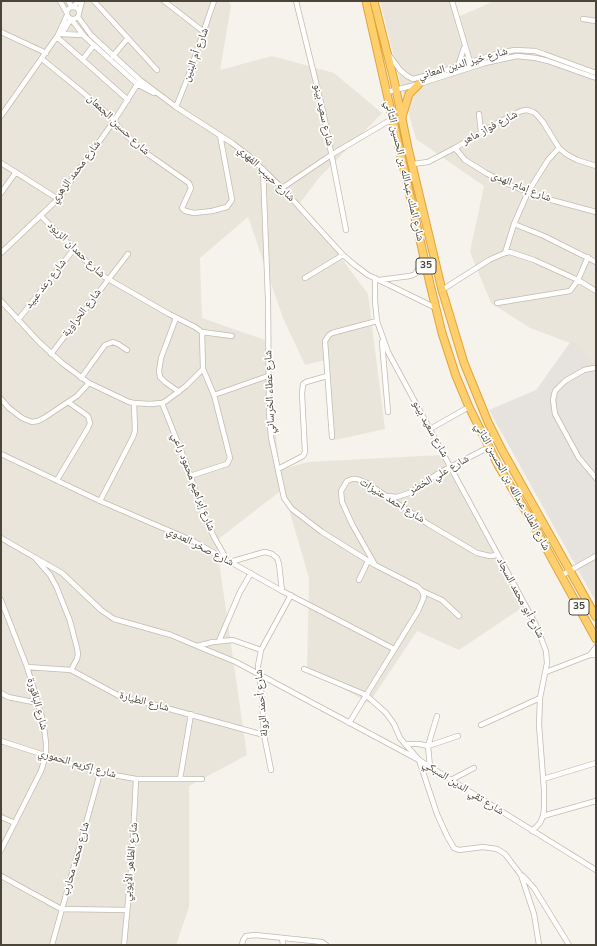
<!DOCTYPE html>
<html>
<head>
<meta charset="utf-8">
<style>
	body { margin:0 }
	#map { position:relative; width:597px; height:946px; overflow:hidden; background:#f6f3ec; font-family:"Nunito Sans",sans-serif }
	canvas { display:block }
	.frame { position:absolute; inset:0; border:2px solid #4b4439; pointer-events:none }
</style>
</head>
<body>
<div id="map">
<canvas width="597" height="946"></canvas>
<div class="frame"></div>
</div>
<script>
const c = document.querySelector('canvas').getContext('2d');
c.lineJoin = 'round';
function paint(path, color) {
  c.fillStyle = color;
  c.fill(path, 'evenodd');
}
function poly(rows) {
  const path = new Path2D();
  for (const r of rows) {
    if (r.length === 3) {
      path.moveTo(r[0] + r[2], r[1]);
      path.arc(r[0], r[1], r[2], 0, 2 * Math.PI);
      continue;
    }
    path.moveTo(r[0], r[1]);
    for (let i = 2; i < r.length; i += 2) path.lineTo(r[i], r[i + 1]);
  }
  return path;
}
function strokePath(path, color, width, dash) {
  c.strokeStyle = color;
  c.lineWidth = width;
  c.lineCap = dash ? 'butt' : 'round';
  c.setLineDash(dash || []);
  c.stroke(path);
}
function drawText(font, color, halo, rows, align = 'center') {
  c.font = font + ' "Nunito Sans","Noto Naskh Arabic",sans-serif';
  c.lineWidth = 3.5;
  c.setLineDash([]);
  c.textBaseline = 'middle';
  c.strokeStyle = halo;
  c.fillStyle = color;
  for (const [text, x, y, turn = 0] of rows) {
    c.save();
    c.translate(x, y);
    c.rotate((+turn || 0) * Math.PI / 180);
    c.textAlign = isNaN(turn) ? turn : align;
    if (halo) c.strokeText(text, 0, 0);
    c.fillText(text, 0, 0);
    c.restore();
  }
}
paint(poly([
	[1,1,229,1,231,6,220,70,272,56,334,73,382,113,318,179,300,203,368,294,385,429,335,440,325,360,305,365,283,318,248,217,200,258,202,318,265,340,280,470,308,462,440,455,523,607,459,650,417,631,369,703,307,668,309,578,283,489,216,541,247,755,189,786,189,907,176,945,1,945],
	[380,1,452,1,458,17,494,1,596,1,596,368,573,344,530,328,491,303,470,252,484,186,416,139,402,89]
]), '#eae5da');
paint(poly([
	[572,340,596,367,596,602,489,410,536,390]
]), '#e6e2dd');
const minor = poly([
	[60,1,67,13],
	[68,1,72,7],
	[94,1,157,70],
	[164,1,204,32],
	[296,1,323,111,346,230],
	[452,1,471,65],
	[73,13,6],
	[73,7,79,1],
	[79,13,82,1],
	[78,17,91,35,140,80,176,107,232,143,249,156,282,188,343,255,356,266,368,275,391,286,436,308],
	[71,19,85,37,137,84,154,93],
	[583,19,596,21],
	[1,32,46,53],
	[61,34,83,35],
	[58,35,67,15],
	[57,37,128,100],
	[389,55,400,70,407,76,413,79,440,72,499,53,515,50,535,51,544,54,596,73],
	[113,56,128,38],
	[42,59,80,90,111,117,121,130,142,150,189,183,191,188,182,208,185,211,194,213,212,211,227,207,232,200,220,135],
	[83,59,94,45],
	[458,66,464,48],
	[387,92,419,84,485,63,517,56,536,58,548,61,596,78],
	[176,107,188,77,214,1],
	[479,114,481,132],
	[1,116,58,35,63,32,71,19],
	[455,148,465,160,486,173,505,183,544,198,596,212],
	[1,163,58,199],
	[413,164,428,162,455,148,499,122,521,111,527,110,533,112,536,114,543,122,559,148,566,154,577,160,596,166],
	[263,169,268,300,269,412,271,437,284,498,292,509,322,532,375,565,418,587,422,591,424,597,418,611,349,723],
	[282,188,331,155,392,119],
	[1,193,16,172],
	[41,216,90,265,103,276,169,314,195,327,202,332,203,369,214,395,230,458,227,464,190,476],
	[514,224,544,236,596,262],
	[1,253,58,199,114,121,140,80],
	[505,253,514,224,528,192,548,160,559,148],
	[305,278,343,255],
	[375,278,375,301,377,321,388,352,536,625,546,651,547,663,540,698,539,725,544,790,544,809,543,816,540,823,532,831],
	[379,280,410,276,415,274,418,269,423,258],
	[442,290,489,260,505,253,510,252,534,260,578,280,596,291],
	[1,301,39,342,62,363,89,383,129,402,134,403,149,404,162,403,166,401,186,386,203,369],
	[497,303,570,291,578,280,588,257],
	[176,318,161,358,159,371,160,377,165,382,179,392],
	[18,320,74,249],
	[202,332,232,336],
	[382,342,388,412],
	[51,354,128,254],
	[594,368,584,370,565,381,555,391,553,400,555,414,579,458,596,478],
	[81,378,105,345,113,342,118,344,127,350],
	[214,395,268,376],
	[1,399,9,408,22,418,32,422,38,421,44,418,77,396,89,383],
	[162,403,186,463,202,511,214,537,227,560],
	[430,429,469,407],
	[332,437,325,341,329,335,332,333,377,321],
	[1,454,100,501,193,541,282,591,394,649],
	[278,469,303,456,305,452,302,394,303,384,306,382,327,376],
	[57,480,88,428,90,423,88,416,68,402],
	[388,496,397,497,412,492,437,474,489,447],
	[100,501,133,437,135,431,134,403],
	[1,538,62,573,101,610,114,619,171,635,197,646,213,642,233,640,261,650],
	[36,559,50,575,57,588,70,621,77,648,78,654,77,659,71,670],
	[230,562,261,553,265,552,272,554,277,558,279,564,282,591],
	[374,563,352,524,342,502,341,491,347,481,352,479,357,479,367,483,428,524,477,553,490,556,498,555],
	[562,575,596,556],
	[359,580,368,561],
	[422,591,442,600,459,616],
	[1,600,27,667,38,703,43,721,46,743,46,755,41,771,1,850],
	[219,641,240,592,251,573],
	[197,646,236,662,419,760,437,814,447,836,454,848,459,850,483,847,497,849,505,854,521,875,534,914,539,945],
	[590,655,596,647],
	[27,667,71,670,123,698,148,703,264,735],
	[304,669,366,695,386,713,394,724,400,738,419,760,596,870],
	[546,672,590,655,596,655],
	[1,693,8,697,38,703],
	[481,725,540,698],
	[1,741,91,770,108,774,136,779,202,779],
	[405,744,419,744,428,746,458,736],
	[430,767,428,746,437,716],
	[271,770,264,735,262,696,258,666,261,650,291,595],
	[180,779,191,714],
	[543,779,596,763],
	[451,780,474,768],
	[543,816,596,801],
	[1,817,15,823],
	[1,876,61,909,127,910],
	[523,876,534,888,569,945],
	[282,938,283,945],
	[52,945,100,773],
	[124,945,132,859,136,779],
	[242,945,243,940,246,936,255,935,322,942,326,945]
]);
const highway = poly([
	[366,1,430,284,442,333,456,376,469,407,499,467,528,515,596,639],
	[374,1,394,80,408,148,442,290,464,363,488,422,502,450,596,617],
	[402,117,409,94,419,84]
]);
strokePath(minor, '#c2bbae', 6);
strokePath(highway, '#e0a43c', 9);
strokePath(minor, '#fff', 4.5);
strokePath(highway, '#ffcf6e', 7);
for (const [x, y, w] of [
	[426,266,20],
	[579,607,20]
]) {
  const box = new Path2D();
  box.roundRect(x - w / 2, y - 8, w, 16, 3);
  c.fillStyle = '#fff';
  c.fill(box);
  strokePath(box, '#4b4439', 1);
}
drawText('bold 10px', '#4b4439', null, [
	["35",426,266],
	["35",579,607]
]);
drawText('11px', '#4b4439', '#fff', [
	["شارع أم البنين",196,55,-70],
	["شارع خير الدين المعاني",463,64,-16],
	["شارع سعيد بينو",323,115,78],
	["شارع حسين الجمعان",118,125,44],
	["شارع فواز ماهر",490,128,-28],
	["شارع الملك عبدالله بن الحسين الثاني",404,171,77],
	["شارع محمد الزهري",76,172,-53],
	["شارع حبيب الفهري",266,174,44],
	["شارع إمام الهدى",521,187,22],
	["شارع حمدان الزيود",76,250,44],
	["شارع رعد عبيد",46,284,-52],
	["شارع الحراوية",82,313,-53],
	["شارع عطاء الخرساني",270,392,-92],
	["شارع سعيد بينو",430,429,61],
	["شارع علي الخضر",439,475,-30],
	["شارع إبراهيم محمود راعي",193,482,69],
	["شارع الملك عبدالله بن الحسين الثاني",512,487,61],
	["شارع أحمد عنيزات",392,501,32],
	["شارع صخر العدوي",200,547,27],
	["شارع أبو محمد السجاد",520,598,62],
	["شارع الطيارة",144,702,15],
	["شارع أحمد الرولة",262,703,-95],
	["شارع الباقورة",37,704,75],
	["شارع إكريم الحموري",77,764,16],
	["شارع تقي الدين السبكي",463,788,32],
	["شارع محمد محارب",76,859,-74],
	["شارع الظاهر الأيوبي",131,862,-85]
]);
</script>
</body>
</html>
